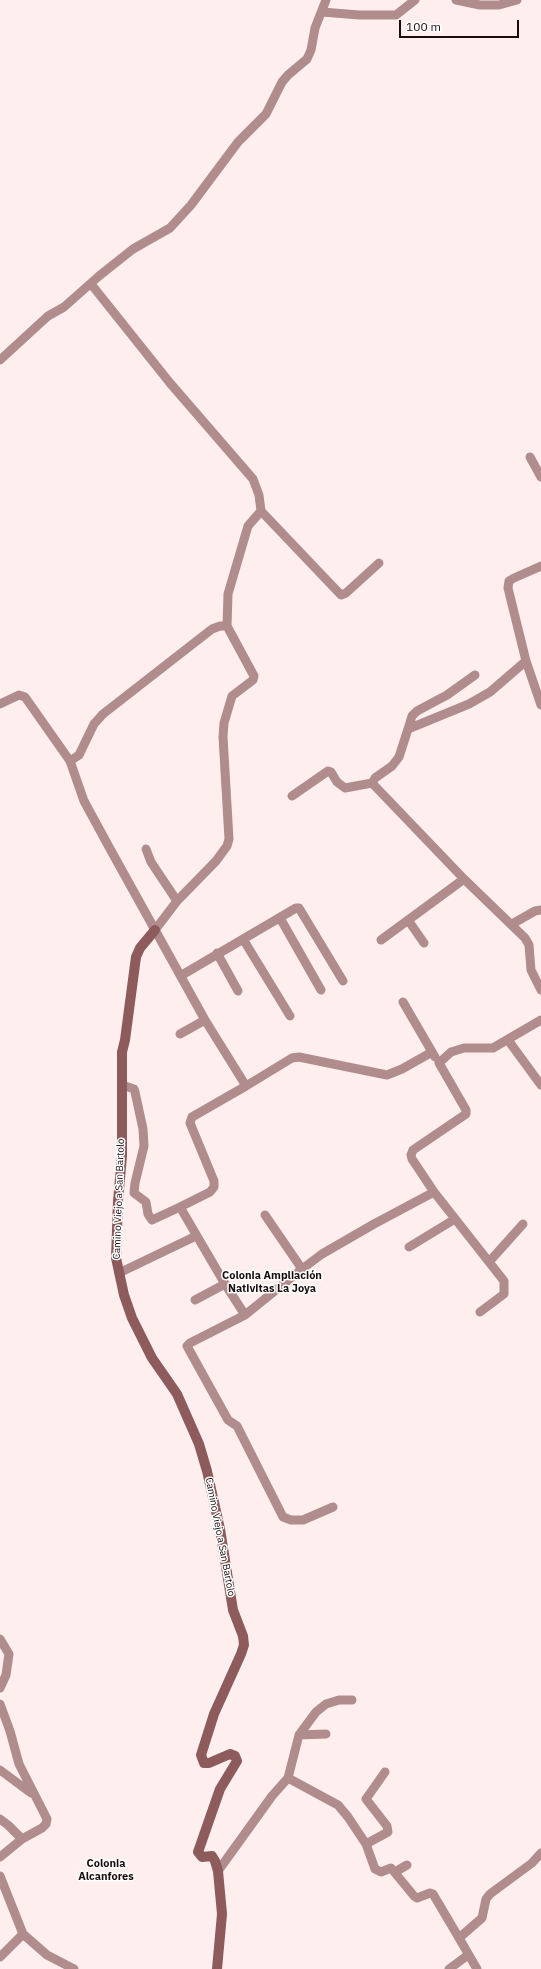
<!DOCTYPE html>
<html>
<head>
<meta charset="utf-8">
<style>
	body { margin:0 }
	#map { position:relative; width:541px; height:1969px; overflow:hidden; background:#fee; font-family:"IBM Plex Sans",sans-serif }
	canvas { display:block }
	.scale { position:absolute; left:399px; top:20px; width:120px; height:18px; box-sizing:border-box; border:2px solid #1a0c0d; border-top:0; padding-left:5px; font-size:12px; line-height:14px; white-space:nowrap; color:#1a0c0d; -webkit-text-stroke:3px #fff; paint-order:stroke }
</style>
</head>
<body>
<div id="map">
<canvas width="541" height="1969"></canvas>
<div class="scale">100 m</div>
</div>
<script>
const c = document.querySelector('canvas').getContext('2d');
c.lineJoin = 'round';
function poly(rows) {
  const path = new Path2D();
  for (const r of rows) {
    path.moveTo(r[0], r[1]);
    for (let i = 2; i < r.length; i += 2) path.lineTo(r[i], r[i + 1]);
  }
  return path;
}
function strokePath(path, color, width, dash) {
  c.strokeStyle = color;
  c.lineWidth = width;
  c.lineCap = dash ? 'butt' : 'round';
  c.setLineDash(dash || []);
  c.stroke(path);
}
function drawText(font, color, halo, rows, align = 'center') {
  c.font = font + ' "IBM Plex Sans",sans-serif';
  c.lineWidth = 3;
  c.setLineDash([]);
  c.textBaseline = 'middle';
  c.strokeStyle = halo;
  c.fillStyle = color;
  for (const [text, x, y, turn = 0] of rows) {
    c.save();
    c.translate(x, y);
    c.rotate((+turn || 0) * Math.PI / 180);
    c.textAlign = isNaN(turn) ? turn : align;
    if (halo) c.strokeText(text, 0, 0);
    c.fillText(text, 0, 0);
    c.restore();
  }
}
strokePath(poly([
	[456,0,480,5,499,5,517,0],
	[322,12,359,15,396,15,415,0],
	[91,284,170,383,253,479,259,495,261,511,248,526,228,594,227,626,254,676,253,680,232,696,224,723,223,737,229,839,227,846,216,861,177,901,155,930],
	[0,360,48,316,64,307,99,276,133,249,170,228,191,205,238,142,266,114,282,82,288,75,307,59,311,50,315,28,326,0],
	[530,457,541,477],
	[261,511,341,595,346,593,379,563],
	[541,566,514,578,509,581,508,588,526,661,541,705],
	[526,661,490,692,469,704,408,729,399,757,392,766,375,778,372,783,464,879,525,938,529,945,531,970,541,990],
	[0,704,19,695,25,697,70,761,79,755,94,724,103,714,212,629,220,626,227,626],
	[408,729,412,716,417,711,447,695,475,675],
	[70,761,84,801,109,847,205,1020,246,1086,192,1117,190,1123,214,1181,214,1187,210,1192,180,1207,225,1284,245,1315],
	[292,796,328,771,331,772,337,782,345,788,372,783],
	[146,849,151,862,177,901],
	[280,918,321,990],
	[408,920,424,943],
	[512,924,535,911,541,910],
	[243,939,290,1016],
	[381,940,464,879],
	[217,953,238,991],
	[182,975,296,908,299,908,343,981],
	[403,1002,435,1057],
	[180,1034,205,1020],
	[508,1040,541,1085],
	[122,1085,134,1089,135,1092,143,1129,144,1146,135,1183,134,1193,146,1202,148,1214,152,1220,180,1207],
	[246,1086,292,1058,299,1057,387,1075,402,1069,432,1052],
	[434,1192,504,1281,504,1294,480,1312],
	[265,1215,302,1269],
	[409,1247,455,1219],
	[489,1262,523,1224],
	[119,1273,196,1236],
	[195,1300,225,1284],
	[333,1507,303,1520,291,1520,283,1517,237,1426,228,1420,187,1346,190,1343,245,1315,302,1269,322,1254,374,1224,434,1192,412,1159,411,1155,413,1150,466,1114,466,1110,439,1063,451,1052,464,1048,493,1048,541,1020],
	[0,1639,9,1654,6,1675,0,1688],
	[0,1704,10,1731,19,1764,47,1819,46,1824,42,1828,22,1839,0,1857],
	[299,1735,326,1734],
	[0,1770,31,1793],
	[288,1778,338,1805,348,1817,366,1844,375,1869,381,1872,391,1868,414,1896,417,1898,430,1893,433,1894,459,1938],
	[0,1819,8,1825,22,1839],
	[366,1844,388,1832,387,1826,366,1799,385,1772],
	[218,1871,272,1796,288,1778,299,1735,316,1712,326,1704,339,1700,352,1700],
	[395,1872,407,1865],
	[0,1876,23,1934],
	[0,1957,23,1934,47,1955,74,1969],
	[449,1969,468,1955],
	[477,1969,459,1938,482,1918,486,1899,490,1894,532,1863,541,1853]
]), '#b18c8d', 9);
strokePath(poly([
	[155,930,140,948,136,957,125,1040,122,1052,122,1156,118,1201,116,1258,124,1295,132,1318,152,1358,177,1394,199,1444,207,1471,220,1529,233,1610,243,1636,244,1645,241,1654,214,1714,201,1755,204,1763,209,1763,230,1754,235,1756,237,1761,220,1789,198,1852,202,1857,212,1856,215,1861,218,1871,222,1914,217,1969]
]), '#8e5b5d', 10);
drawText('10px', '#1a0c0d', '#fff', [
	["Camino Viejo a San Bartolo",119,1199,-88],
	["Camino Viejo a San Bartolo",220,1537,79]
]);
drawText('bold 11px', '#1a0c0d', '#fff', [
	["Colonia Ampliación",272,1276],
	["Nativitas La Joya",272,1289],
	["Colonia",106,1864],
	["Alcanfores",106,1877]
]);
</script>
</body>
</html>
